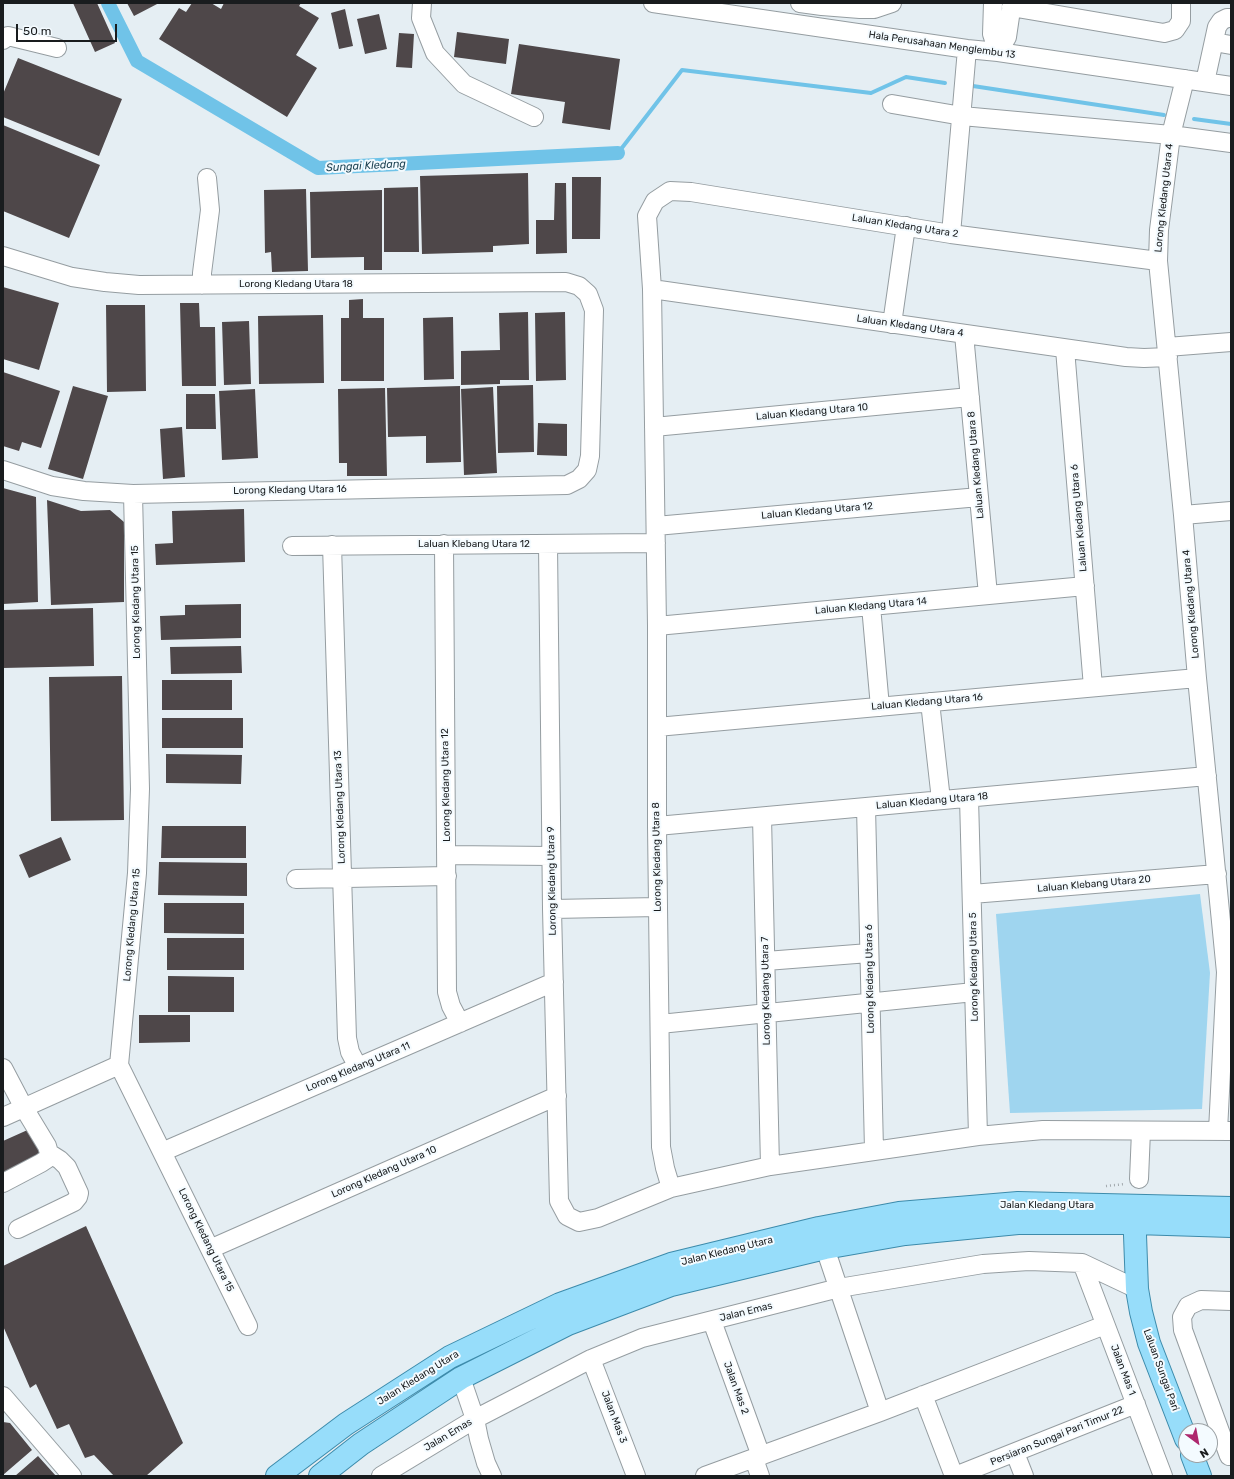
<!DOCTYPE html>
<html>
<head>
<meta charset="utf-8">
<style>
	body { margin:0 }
	#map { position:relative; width:1234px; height:1479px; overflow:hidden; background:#e5eef3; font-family:Rubik,sans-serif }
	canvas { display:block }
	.frame { position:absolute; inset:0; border:4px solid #191c1e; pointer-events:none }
	.north { position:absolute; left:1178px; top:1423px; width:40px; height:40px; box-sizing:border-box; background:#f4fbff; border:1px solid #9ca2a5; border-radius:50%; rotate:148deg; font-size:11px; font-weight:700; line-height:16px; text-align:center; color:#191c1e }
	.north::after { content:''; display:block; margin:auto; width:14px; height:18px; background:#ae286e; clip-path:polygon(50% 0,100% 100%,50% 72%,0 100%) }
	.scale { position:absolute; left:16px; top:24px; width:101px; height:18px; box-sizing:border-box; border:2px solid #191c1e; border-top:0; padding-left:5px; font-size:12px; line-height:14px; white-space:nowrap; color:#191c1e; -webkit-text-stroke:3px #f4fbff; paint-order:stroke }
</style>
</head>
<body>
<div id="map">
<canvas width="1234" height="1479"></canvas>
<div class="frame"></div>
<div class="north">N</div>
<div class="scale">50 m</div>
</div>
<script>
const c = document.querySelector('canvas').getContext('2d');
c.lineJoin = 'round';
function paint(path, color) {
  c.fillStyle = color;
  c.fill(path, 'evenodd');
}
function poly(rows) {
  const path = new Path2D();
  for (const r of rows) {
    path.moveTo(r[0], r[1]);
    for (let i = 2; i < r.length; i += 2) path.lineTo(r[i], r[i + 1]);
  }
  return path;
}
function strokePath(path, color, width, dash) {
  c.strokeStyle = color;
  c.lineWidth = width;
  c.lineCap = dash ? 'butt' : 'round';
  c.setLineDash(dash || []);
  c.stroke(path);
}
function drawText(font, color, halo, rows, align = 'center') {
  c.font = font + ' Rubik,sans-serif';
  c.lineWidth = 4;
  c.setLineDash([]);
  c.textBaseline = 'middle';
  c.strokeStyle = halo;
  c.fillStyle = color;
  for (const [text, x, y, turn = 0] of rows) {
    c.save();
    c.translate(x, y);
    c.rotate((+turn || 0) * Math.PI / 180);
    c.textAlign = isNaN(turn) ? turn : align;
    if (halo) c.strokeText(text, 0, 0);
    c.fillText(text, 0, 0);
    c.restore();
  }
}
paint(poly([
	[1200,894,1210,973,1202,1109,1010,1113,996,914]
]), '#9fd5ef');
strokePath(poly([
	[973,86,1164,115],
	[1194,119,1231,124],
	[618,153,682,70,871,93,906,77,945,83]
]), '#70c3e8', 4);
strokePath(poly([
	[108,3,137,61,318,168,618,153]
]), '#70c3e8', 14);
paint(poly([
	[73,3,97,3,115,43,95,52],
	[127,3,159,3,134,16],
	[192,3,211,3,221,9,224,3,301,3,299,6,319,18,296,55,317,68,287,117,159,39,179,8,186,12],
	[345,9,353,46,339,49,331,13],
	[379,14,387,49,365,54,357,19],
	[457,32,509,39,506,64,454,57],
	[399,33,414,34,412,68,396,67],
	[519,44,620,59,610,130,562,123,565,102,511,94],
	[18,58,122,99,99,156,3,117,3,94],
	[3,125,100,165,69,238,3,211],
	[528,173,529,244,493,246,493,252,422,254,420,176],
	[572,177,601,177,600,239,572,239],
	[555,183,566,183,567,253,536,254,536,220,554,220],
	[418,187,419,252,384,252,384,188],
	[306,189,308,271,272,272,271,252,265,253,264,190],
	[382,190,382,270,364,270,364,257,311,258,310,192],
	[3,287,59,303,39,370,3,359],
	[363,299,363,318,384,318,384,381,341,381,341,318,349,318,349,300],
	[180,303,199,303,200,327,215,327,216,386,182,386],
	[106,305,145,305,146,391,107,392],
	[528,312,529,380,500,380,500,384,461,385,461,351,500,350,499,313],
	[565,312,566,380,536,381,535,313],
	[323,315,324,383,259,384,258,316],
	[453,317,454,379,424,380,423,318],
	[249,321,251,384,224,385,222,322],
	[3,372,60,391,41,448,22,442,19,451,3,446],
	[533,385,534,452,498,453,497,386],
	[73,386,108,396,83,479,48,469],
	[460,386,461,462,426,463,426,436,388,437,387,388],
	[493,387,497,473,464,475,461,389],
	[385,388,387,476,347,476,347,463,339,463,338,389],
	[255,389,258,458,222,460,219,391],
	[186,394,215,394,216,429,186,429],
	[538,423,567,424,567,456,537,455],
	[182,427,185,477,163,479,160,429],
	[3,488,36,497,38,602,3,604],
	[47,500,81,511,110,510,124,522,124,602,51,605],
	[244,509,245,562,156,565,155,544,173,543,172,511],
	[241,604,241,638,161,640,160,616,185,615,185,605],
	[93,608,94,666,3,668,3,610],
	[241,646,242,673,171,674,170,647],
	[122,676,124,820,51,821,49,677],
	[162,680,232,680,232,710,162,710],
	[162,718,243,718,243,748,162,748],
	[166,754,242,755,241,784,166,783],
	[162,826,246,826,246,858,161,858],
	[61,837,71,860,29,878,19,855],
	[159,862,247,863,247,896,158,895],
	[164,903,244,903,244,934,164,933],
	[167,938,244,938,244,970,167,970],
	[168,976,234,977,234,1012,168,1012],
	[139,1015,190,1015,190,1042,139,1043],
	[32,1128,46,1158,3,1178,3,1141],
	[86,1226,183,1443,146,1476,114,1476,94,1455,85,1458,69,1424,57,1429,36,1384,30,1388,3,1326,3,1266],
	[3,1422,10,1423,32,1450,3,1475],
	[38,1456,56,1476,15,1476]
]), '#4e4749');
const minor = poly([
	[422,3,421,18,435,53,464,84,534,117],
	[653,3,967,49,998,52,1231,86],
	[800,3,822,6,860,9,874,9,892,3],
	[993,3,992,34,998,52],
	[1011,7,1164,33,1175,30,1181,21,1181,3],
	[3,40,8,36,57,48],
	[1214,42,1231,45],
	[998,52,1007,37,1012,3],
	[1185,79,1171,135,1159,230,1158,261,1183,515,1197,678,1226,972,1218,1131],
	[1205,82,1217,27,1221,21,1227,18,1231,18],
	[892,104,962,116,1171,135,1231,143],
	[951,234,967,49],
	[3,256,72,277,105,282,139,285,566,282,579,286,588,294,594,310,590,456,587,470,579,479,567,485,133,494,84,491,52,486,3,470],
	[202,285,202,273,210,210,207,178],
	[652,289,1126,357,1144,358,1168,357],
	[892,324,906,226],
	[964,334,988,595],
	[1167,347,1231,342],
	[1065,349,1093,687],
	[654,427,970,397],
	[133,494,140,789,137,873,119,1065,248,1326],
	[1183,515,1231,511],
	[656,526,979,497],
	[444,544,447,992,451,1006,460,1023],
	[548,544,552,909,559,1201,567,1216,579,1222,598,1218,671,1188,770,1166,978,1136,1043,1130,1231,1131],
	[332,545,347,1038,350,1052,358,1067],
	[292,546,656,543],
	[871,606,880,707],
	[657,626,1085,586],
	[930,702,941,800],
	[657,727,1197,678],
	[969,798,978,1136],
	[866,807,874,1150],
	[762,817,770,1166],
	[657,826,1207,776],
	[447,855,551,856],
	[296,879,447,876],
	[972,894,1217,874],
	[552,909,658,907],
	[766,961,869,953],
	[660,1024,974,992],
	[3,1068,24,1108,47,1146,49,1153,47,1159,41,1163,3,1183],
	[3,1117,119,1065],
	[162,1152,554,982],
	[1139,1179,1141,1131],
	[671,1188,665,1168,661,1147,657,826,657,626,652,289,647,216,655,201,670,191,691,192,951,234,1158,261],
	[18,1229,74,1202,78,1197,79,1193,67,1167,60,1160,49,1153],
	[825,1248,880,1412],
	[210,1249,557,1096],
	[1082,1263,1163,1476],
	[712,1321,761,1456],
	[591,1359,636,1476],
	[461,1378,475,1419,479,1439,486,1463,492,1476],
	[923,1395,954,1476],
	[3,1396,72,1476],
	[1015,1453,1024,1476],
	[1229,1456,1183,1330,1182,1317,1188,1306,1201,1300,1231,1301],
	[754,1459,760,1476],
	[381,1476,475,1419,591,1359,642,1338,839,1288,983,1264,1029,1261,1082,1263,1137,1289],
	[705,1476,880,1412,1105,1325],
	[955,1476,1136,1404]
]);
const major = poly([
	[1134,1208,1137,1289,1141,1312,1149,1343,1186,1439],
	[1192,1455,1200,1476],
	[277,1476,346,1424,450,1357,560,1304,671,1264,819,1228,899,1213,1018,1203,1231,1208],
	[320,1476,361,1444,461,1378,568,1324,671,1285,825,1248,905,1234,1018,1223,1135,1223,1231,1226]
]);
strokePath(minor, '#959da1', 20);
strokePath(major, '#3d8bab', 24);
strokePath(poly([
	[1106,1186,1125,1184]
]), '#a2a9ad', 2.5, [1, 3]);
strokePath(minor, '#fff', 18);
strokePath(major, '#97ddfa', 22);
drawText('10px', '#191c1e', '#f4fbff', [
	["Hala Perusahaan Menglembu 13",942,45,8],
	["Lorong Kledang Utara 4",1164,198,-84],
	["Laluan Kledang Utara 2",905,226,9],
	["Lorong Kledang Utara 18",296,284],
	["Laluan Kledang Utara 4",910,326,8],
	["Laluan Kledang Utara 10",812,412,-5],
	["Laluan Kledang Utara 8",976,465,-95],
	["Lorong Kledang Utara 16",290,490,-1],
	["Laluan Kledang Utara 12",817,511,-5],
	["Laluan Kledang Utara 6",1079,518,-95],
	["Laluan Klebang Utara 12",474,544],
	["Lorong Kledang Utara 15",136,602,-91],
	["Lorong Kledang Utara 4",1191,604,-95],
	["Laluan Kledang Utara 14",871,606,-5],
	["Laluan Kledang Utara 16",927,702,-5],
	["Lorong Kledang Utara 12",446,785,-91],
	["Laluan Kledang Utara 18",932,801,-5],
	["Lorong Kledang Utara 13",340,807,-92],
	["Lorong Kledang Utara 8",657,857,-91],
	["Lorong Kledang Utara 9",552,881,-91],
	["Laluan Klebang Utara 20",1094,884,-5],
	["Lorong Kledang Utara 15",132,925,-85],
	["Lorong Kledang Utara 5",974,967,-91],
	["Lorong Kledang Utara 6",870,979,-91],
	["Lorong Kledang Utara 7",766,991,-91],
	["Lorong Kledang Utara 11",358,1067,-23],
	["Lorong Kledang Utara 10",384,1172,-24],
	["Jalan Kledang Utara",1047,1205],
	["Lorong Kledang Utara 15",206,1240,64],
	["Jalan Kledang Utara",727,1251,-14],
	["Jalan Emas",746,1312,-14],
	["Jalan Mas 1",1123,1370,69],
	["Laluan Sungai Pari",1161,1370,70],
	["Jalan Kledang Utara",418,1378,-32],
	["Jalan Mas 2",736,1388,70],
	["Jalan Mas 3",614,1417,69],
	["Jalan Emas",448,1435,-31],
	["Persiaran Sungai Pari Timur 22",1057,1436,-22]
]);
drawText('italic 11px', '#204555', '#f4fbff', [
	["Sungai Kledang",366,166,-3]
]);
</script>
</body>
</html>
